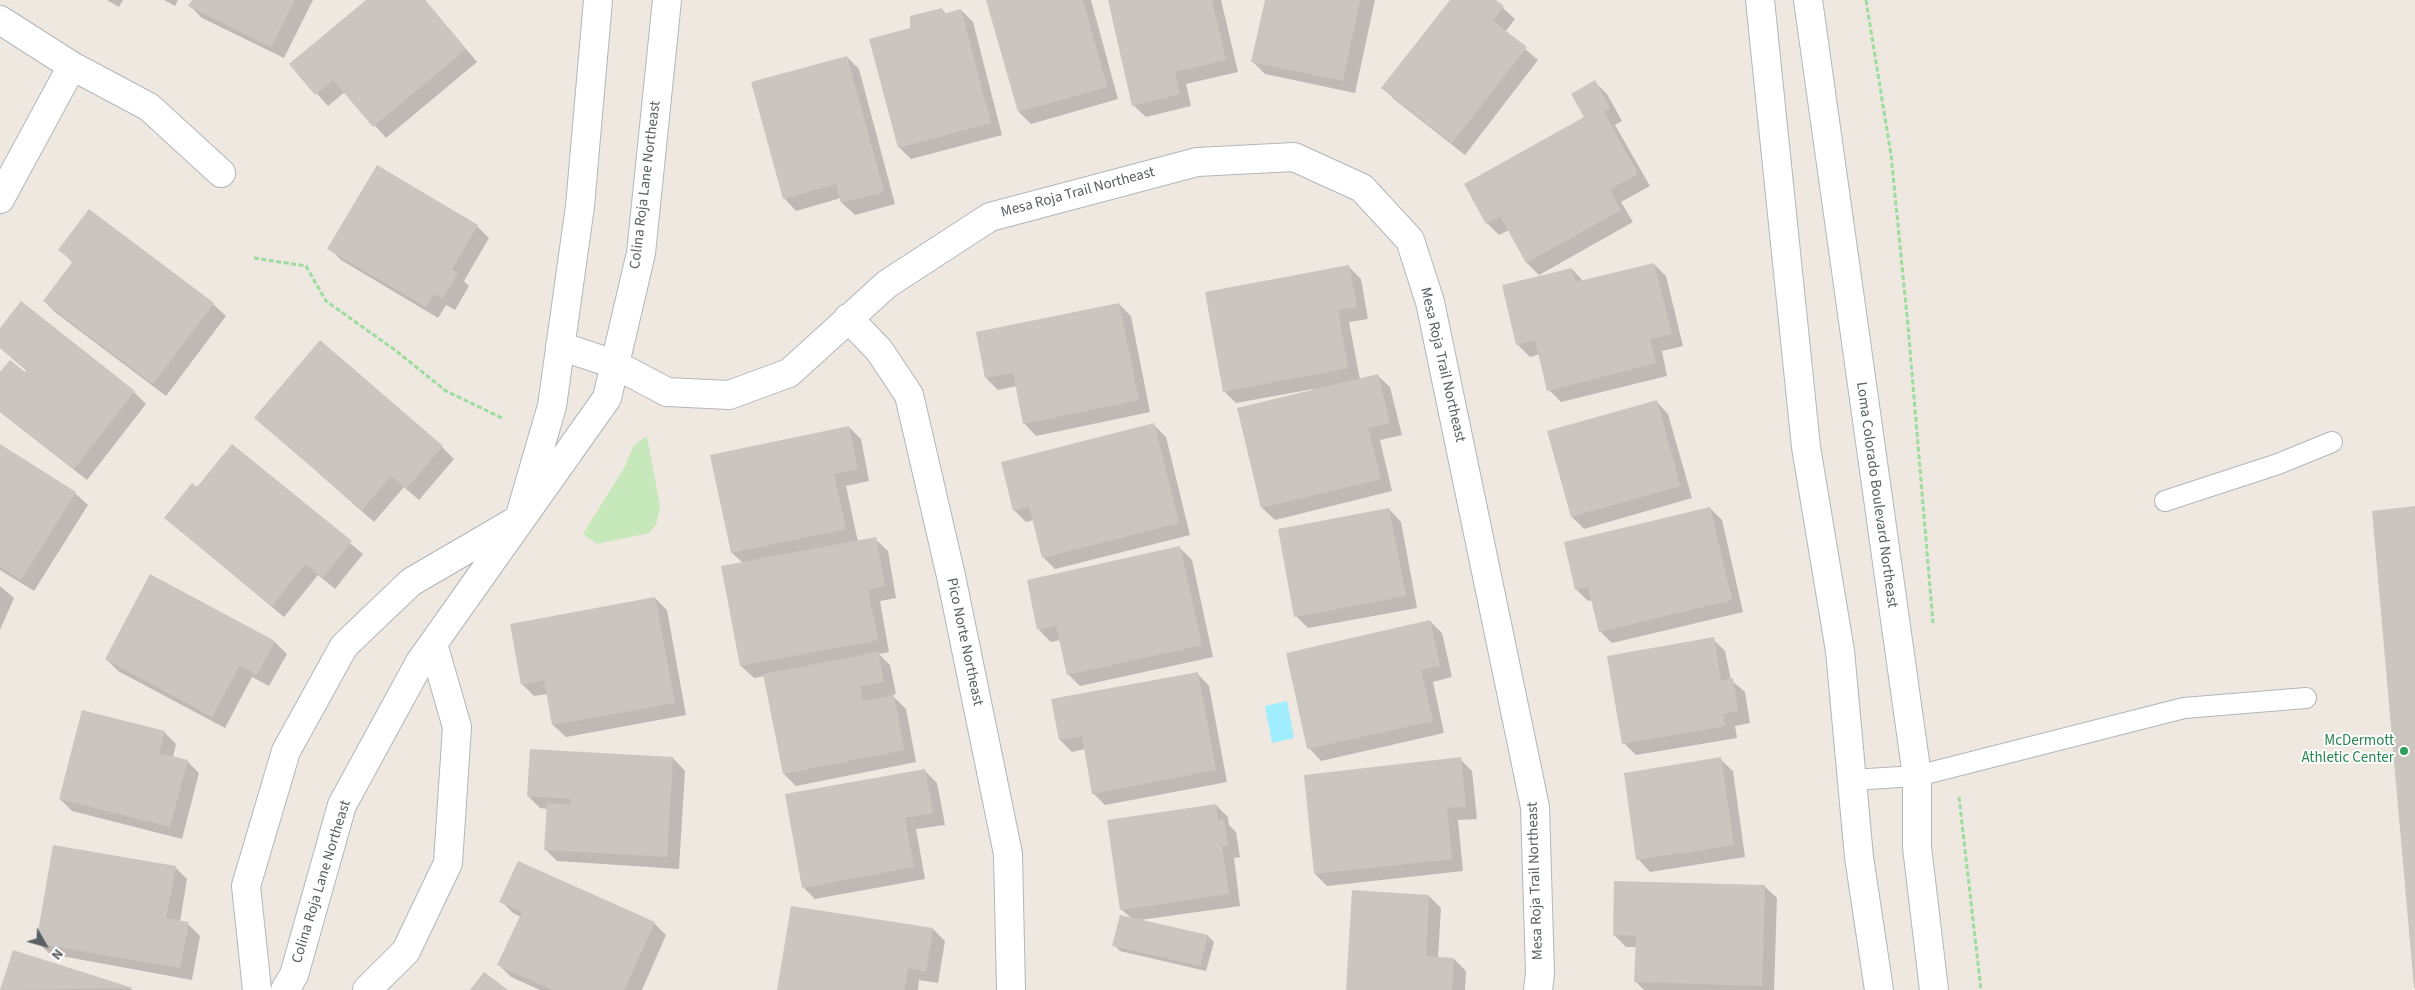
<!DOCTYPE html>
<html>
<head>
<meta charset="utf-8">
<style>
	body { margin:0 }
	#map { position:relative; width:2415px; height:990px; overflow:hidden; background:#eee8e1; font-family:"Source Sans 3",sans-serif }
	canvas { display:block }
	.north { position:absolute; left:20px; top:920px; width:50px; height:50px; -webkit-text-stroke:4px #fff; paint-order:stroke; rotate:128deg; font-size:14px; font-weight:700; line-height:20px; text-align:center; color:#596063 }
	.north::after { content:''; display:block; margin:auto; width:18px; height:22px; background:#596063; clip-path:polygon(50% 0,100% 100%,50% 72%,0 100%) }
</style>
</head>
<body>
<div id="map">
<canvas width="2415" height="990"></canvas>
<div class="north">N</div>
</div>
<script>
const c = document.querySelector('canvas').getContext('2d');
c.lineJoin = 'round';
function paint(path, color) {
  c.fillStyle = color;
  c.fill(path, 'evenodd');
}
function poly(rows) {
  const path = new Path2D();
  for (const r of rows) {
    path.moveTo(r[0], r[1]);
    for (let i = 2; i < r.length; i += 2) path.lineTo(r[i], r[i + 1]);
  }
  return path;
}
function strokePath(path, color, width, dash) {
  c.strokeStyle = color;
  c.lineWidth = width;
  c.lineCap = dash ? 'butt' : 'round';
  c.setLineDash(dash || []);
  c.stroke(path);
}
function drawText(font, color, halo, rows, align = 'center') {
  c.font = font + ' "Source Sans 3",sans-serif';
  c.lineWidth = 4;
  c.setLineDash([]);
  c.textBaseline = 'middle';
  c.strokeStyle = halo;
  c.fillStyle = color;
  for (const [text, x, y, turn = 0] of rows) {
    c.save();
    c.translate(x, y);
    c.rotate((+turn || 0) * Math.PI / 180);
    c.textAlign = isNaN(turn) ? turn : align;
    if (halo) c.strokeText(text, 0, 0);
    c.fillText(text, 0, 0);
    c.restore();
  }
}
paint(poly([
	[647,436,660,506,656,525,649,533,597,544,583,534,624,468,634,445]
]), '#c6e8ba');
paint(poly([
	[1287,701,1294,738,1272,743,1265,706]
]), '#a0edff');
paint(poly([
	[107,0,123,0,119,7],
	[164,0,178,0,175,6],
	[193,0,313,0,284,58,202,18,190,6],
	[368,0,425,0,477,62,386,138,345,92,328,106,291,65],
	[989,0,1091,0,1118,99,1031,124,1019,112],
	[1109,0,1221,0,1238,72,1186,84,1191,106,1146,117,1133,105],
	[1266,0,1375,0,1355,93,1265,74,1253,62],
	[1451,0,1494,0,1515,19,1505,32,1538,60,1465,155,1395,100,1383,88],
	[942,9,946,14,961,10,973,22,1002,135,911,159,899,147,912,29],
	[847,57,859,69,895,204,855,215,842,203,841,198,796,211,784,198],
	[1595,82,1607,94,1622,121,1615,125,1650,186,1621,202,1633,222,1539,275,1527,263,1509,230,1499,235,1487,223,1586,118],
	[89,211,213,304,226,316,166,396,56,313,44,301,73,263,60,250],
	[477,226,489,238,464,281,469,286,455,310,446,305,438,318,341,260,329,248],
	[1654,264,1666,276,1683,346,1662,351,1667,376,1561,402,1549,390,1540,354,1530,357,1518,345,1503,286,1572,269,1584,282],
	[1349,267,1361,279,1368,319,1349,322,1360,380,1377,375,1390,387,1402,435,1380,440,1392,491,1275,520,1262,508,1313,389,1236,403,1224,391],
	[21,303,134,392,146,404,87,480,0,412,0,374,25,374,27,371,0,348,0,330],
	[1119,304,1131,316,1150,412,1036,436,1024,423,1017,386,998,390,986,378],
	[1656,401,1668,414,1692,498,1584,529,1572,517],
	[256,418,442,447,454,459,419,500,404,487,374,522],
	[1154,425,1166,437,1190,535,1055,569,1043,557,1034,520,1026,522,1014,510],
	[849,427,861,439,869,481,846,486,858,542,875,539,888,551,896,598,880,601,889,652,879,654,890,665,896,694,892,695,906,709,916,762,796,786,784,774,765,676,754,678,741,666,743,563,732,553],
	[0,446,75,493,88,505,34,591,0,570],
	[232,446,363,554,335,589,318,575,284,617,165,518,197,489],
	[1710,508,1722,520,1743,612,1612,643,1600,631,1593,600,1588,601,1576,589],
	[1389,509,1401,522,1417,608,1308,628,1296,616],
	[1180,548,1192,560,1213,657,1080,686,1068,674,1060,640,1051,642,1039,630],
	[0,586,14,598,0,630],
	[655,598,667,610,686,715,566,737,553,725,548,694,534,696,522,684],
	[1430,621,1442,633,1452,677,1433,682,1444,733,1321,761,1309,748],
	[1713,639,1725,651,1731,680,1745,692,1750,723,1735,726,1737,738,1636,755,1624,743],
	[275,642,287,654,269,686,252,677,225,728,118,671,106,659],
	[1197,673,1209,686,1227,782,1105,805,1093,793,1085,749,1072,752,1060,740],
	[164,732,176,744,173,757,187,761,199,773,182,839,72,811,60,799],
	[673,758,685,771,679,869,557,861,545,849,548,809,540,808,528,796],
	[1460,759,1472,771,1477,819,1458,820,1463,871,1327,886,1315,874],
	[1720,759,1733,771,1745,857,1650,872,1638,859],
	[924,770,937,783,945,825,916,829,925,879,815,899,803,887],
	[1216,805,1228,817,1229,825,1236,832,1240,857,1234,858,1240,906,1140,920,1208,936,1214,942,1206,971,1120,951,1114,945,1131,918,1121,909],
	[175,867,187,879,180,922,188,924,200,936,192,980,50,954,37,942],
	[1764,886,1777,898,1774,990,1644,990,1636,982,1637,947,1626,947,1614,935],
	[1429,896,1441,908,1438,958,1454,959,1466,971,1465,990,1348,990],
	[501,901,654,923,666,935,642,990,540,990,511,977,499,965,521,917,513,913],
	[792,907,933,929,945,941,938,983,919,980,918,990,779,990],
	[14,952,132,989,133,990,1,990]
]), '#0003');
paint(poly([
	[192,0,295,0,271,47,188,6],
	[366,0,425,0,466,49,373,127,333,80,315,95,289,64],
	[986,0,1083,0,1107,87,1018,112],
	[1108,0,1212,0,1226,60,1175,72,1180,94,1132,106],
	[1265,0,1360,0,1343,81,1251,62],
	[1450,0,1496,0,1504,6,1493,21,1527,47,1452,143,1381,88],
	[942,8,943,14,961,9,991,123,898,148,869,39,910,28,910,16],
	[847,56,884,192,841,203,836,184,783,199,751,82],
	[1595,80,1610,108,1604,112,1638,174,1610,189,1621,210,1526,263,1500,216,1486,224,1464,184,1584,117,1571,94],
	[377,165,478,225,452,269,458,273,442,299,434,294,426,307,327,249],
	[89,209,214,303,153,384,43,301,73,261,58,250],
	[1654,263,1672,334,1650,339,1656,363,1547,391,1535,340,1516,345,1502,285,1572,268,1575,282],
	[1349,265,1357,307,1338,310,1348,368,1223,392,1205,292],
	[21,301,135,391,74,469,0,411,0,372,10,360,25,372,27,369,0,348,0,328],
	[1119,303,1139,400,1023,424,1013,373,985,378,976,332],
	[320,340,443,446,406,489,391,476,362,510,254,418],
	[1378,374,1390,423,1368,428,1381,479,1261,508,1237,408],
	[1657,400,1680,486,1571,517,1547,431],
	[1154,423,1179,523,1042,558,1029,506,1013,511,1001,462],
	[849,426,858,469,834,474,846,529,731,553,710,455],
	[0,444,76,492,21,580,0,567],
	[232,444,352,541,323,578,305,564,272,606,164,518,192,483,197,487],
	[2415,506,2415,988,2414,988,2372,511],
	[1710,507,1732,600,1599,632,1588,587,1575,590,1564,542],
	[1389,508,1406,596,1294,617,1278,529],
	[876,537,885,586,868,590,878,640,740,666,721,566],
	[1180,546,1202,645,1067,675,1056,626,1037,630,1027,580],
	[150,574,275,641,257,675,240,665,212,717,105,659],
	[655,597,675,703,552,725,544,680,521,685,510,624],
	[1430,620,1440,665,1421,670,1433,721,1307,749,1286,653],
	[1714,637,1721,681,1733,678,1738,711,1723,714,1725,726,1622,744,1607,656],
	[878,652,884,682,860,686,863,701,894,695,904,750,783,774,763,674],
	[1198,672,1216,770,1092,794,1082,736,1059,740,1051,699],
	[82,710,165,731,159,753,188,760,170,827,59,799],
	[530,749,673,757,667,857,544,850,547,803,571,805,571,799,527,796],
	[1461,757,1466,807,1447,808,1452,859,1314,874,1304,775],
	[1721,757,1734,845,1636,860,1624,773],
	[925,769,933,813,905,818,914,867,802,888,785,794],
	[1216,804,1218,820,1224,819,1228,845,1222,846,1229,894,1120,910,1107,820],
	[53,845,176,866,166,918,189,922,180,968,36,943],
	[518,861,655,922,624,990,553,990,497,965,522,912,499,902],
	[1614,881,1765,885,1762,986,1634,982,1636,936,1613,935],
	[1352,890,1429,895,1426,956,1454,958,1452,990,1346,990],
	[791,906,933,928,926,972,908,968,904,990,777,990],
	[1120,915,1208,935,1200,966,1112,946],
	[13,950,133,988,0,990],
	[484,972,508,990,470,990]
]), '#cbc5c0');
const lane = poly([
	[2165,501,2278,464,2332,442],
	[1851,780,1917,776,2184,708,2306,698]
]);
const street = poly([
	[0,20,72,66,149,107,221,173],
	[0,199,72,66],
	[848,318,879,350,909,395,951,576,1008,854,1011,990],
	[560,346,614,364,667,392,729,395,789,373,887,284,990,217,1197,162,1294,157,1362,188,1410,240,1430,302,1535,807,1540,973,1538,990],
	[257,990,246,886,286,751,344,646,411,582,519,519,552,406,580,206,598,0],
	[285,990,294,975,342,805,420,662,607,398,641,253,667,0],
	[367,990,406,951,448,863,457,727,433,644]
]);
const secondary = poly([
	[1760,0,1806,447,1840,651,1859,857,1879,990],
	[1808,0,1917,776,1917,847,1934,990]
]);
strokePath(lane, '#b2b6ba', 22);
strokePath(street, '#b2b6ba', 30);
strokePath(secondary, '#b0b7ba', 30);
strokePath(poly([
	[1866,0,1891,155,1908,326,1933,623],
	[254,258,306,266,326,301,395,350,446,391,504,419],
	[1959,797,1981,990]
]), '#9cdc9d', 3, [5, 2.5]);
strokePath(lane, '#fff', 20);
strokePath(street, '#fff', 28);
strokePath(secondary, '#fff', 28);
for (const [x, y, r, color] of [
	[2404,751,5,"#2e9e5b"]
]) {
  const dot = new Path2D();
  dot.arc(x, y, r, 0, 2 * Math.PI);
  c.fillStyle = color;
  c.fill(dot);
  strokePath(dot, '#fff', 2);
}
drawText('15px', '#596063', '#fff', [
	["Colina Roja Lane Northeast",646,185,-83],
	["Mesa Roja Trail Northeast",1078,193,-15],
	["Mesa Roja Trail Northeast",1442,365,77],
	["Loma Colorado Boulevard Northeast",1876,495,82],
	["Pico Norte Northeast",964,642,78],
	["Mesa Roja Trail Northeast",1536,881,-92],
	["Colina Roja Lane Northeast",322,882,-73]
]);
drawText('15px', '#27864d', '#fff', [
	["McDermott",2394,742],
	["Athletic Center",2394,759]
], 'right');
</script>
</body>
</html>
